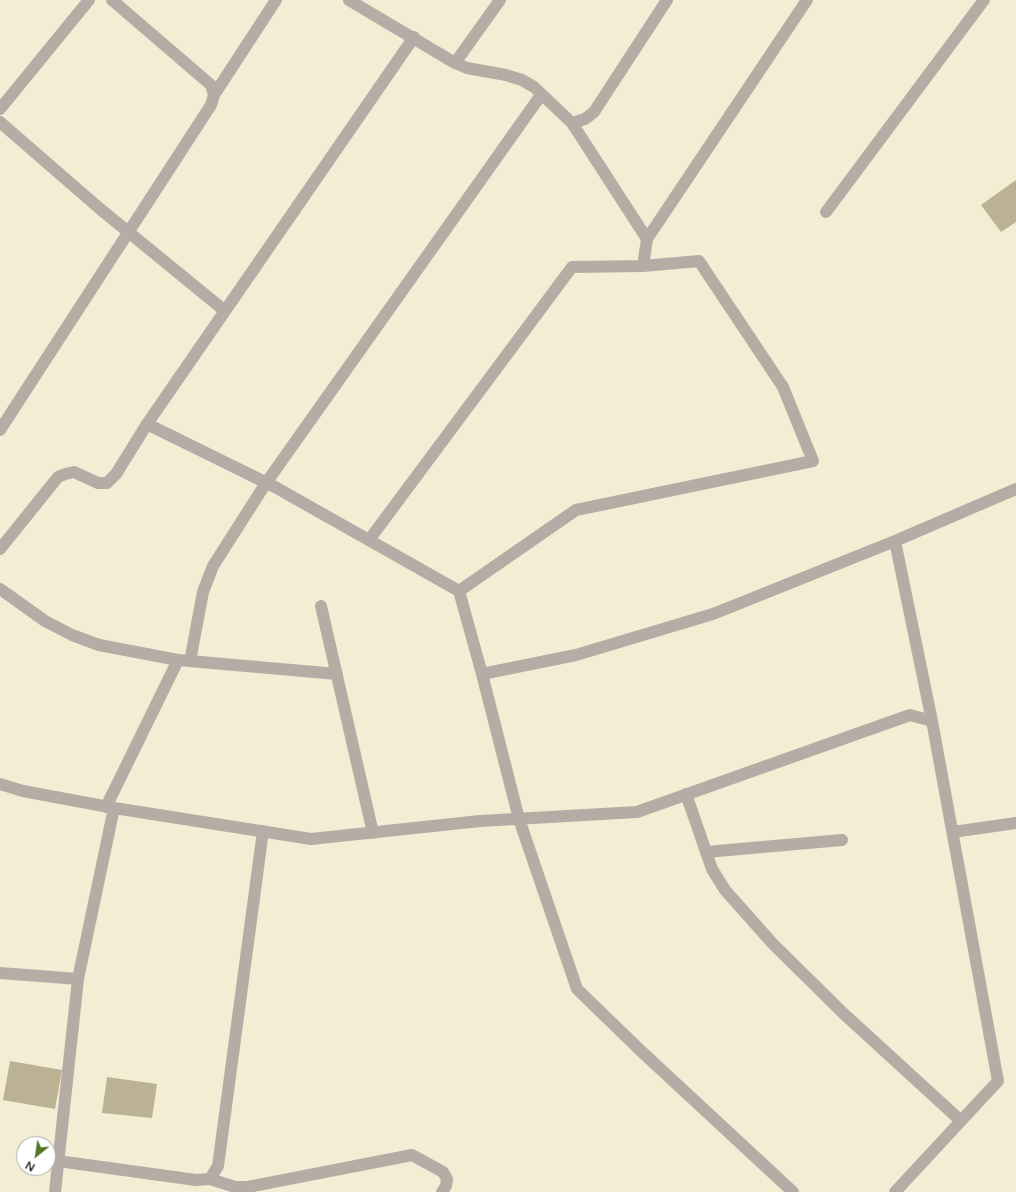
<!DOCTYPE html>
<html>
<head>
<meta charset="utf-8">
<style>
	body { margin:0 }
	#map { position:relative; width:1016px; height:1192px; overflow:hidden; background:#f4edd3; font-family:"Varela Round",sans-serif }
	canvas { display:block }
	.north { position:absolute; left:16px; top:1136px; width:40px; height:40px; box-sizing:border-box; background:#fff; border:1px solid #acaba7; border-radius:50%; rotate:210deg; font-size:11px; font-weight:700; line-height:16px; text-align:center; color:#2f2d23 }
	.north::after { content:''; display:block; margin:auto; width:14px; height:18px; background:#54742b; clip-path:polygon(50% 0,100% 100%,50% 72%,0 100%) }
</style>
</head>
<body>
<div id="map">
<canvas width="1016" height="1192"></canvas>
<div class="north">N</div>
</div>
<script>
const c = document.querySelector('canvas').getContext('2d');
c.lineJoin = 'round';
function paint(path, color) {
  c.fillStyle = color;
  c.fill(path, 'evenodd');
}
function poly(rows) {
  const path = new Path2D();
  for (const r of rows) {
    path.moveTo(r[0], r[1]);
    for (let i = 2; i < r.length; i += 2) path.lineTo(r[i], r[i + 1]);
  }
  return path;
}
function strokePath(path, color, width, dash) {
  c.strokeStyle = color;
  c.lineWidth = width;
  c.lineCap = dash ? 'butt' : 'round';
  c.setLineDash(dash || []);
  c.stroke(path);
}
paint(poly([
	[1016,180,1016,222,1001,232,981,205],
	[10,1061,62,1070,55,1109,3,1100],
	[107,1077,157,1084,152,1118,102,1113]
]), '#bab293');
strokePath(poly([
	[706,852,842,840],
	[210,1179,235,1187,248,1187,412,1155,443,1172,447,1179,446,1186,442,1192]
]), '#b7aba6', 12);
strokePath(poly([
	[349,0,455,63,467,68,506,75,522,80,534,87,572,123,585,119,594,112,667,0],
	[455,63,500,0],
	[214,95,276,0],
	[0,109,89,0],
	[0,122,99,208,225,311],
	[572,123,647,239],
	[826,212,984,0],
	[643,266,647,239,807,0],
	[147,424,414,37],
	[0,430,211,105,214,95,211,85,112,0],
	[369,540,572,267,643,266,699,261,783,387,813,461,576,510,459,591],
	[895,541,932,721],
	[0,549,58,477,65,474,74,472,98,483,107,483,116,474,147,424,275,487,459,591,482,674],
	[0,589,45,621,72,635,99,645,178,660,337,674],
	[321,606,373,833],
	[190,661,203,592,213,566,266,483,541,95],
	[0,784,23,791,114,808,78,979,55,1192],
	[686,794,712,869,725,890,773,944,843,1013,961,1121],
	[106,807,178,660],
	[114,808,311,839,480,821,637,812,910,715,932,721,998,1081,895,1192],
	[953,832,1016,823],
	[0,973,78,979],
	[58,1161,196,1180,210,1179,218,1166,263,831],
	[793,1192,641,1051,577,989,519,819,482,674,576,655,713,614,895,541,1016,489]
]), '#b7aba6', 12);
</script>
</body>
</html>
